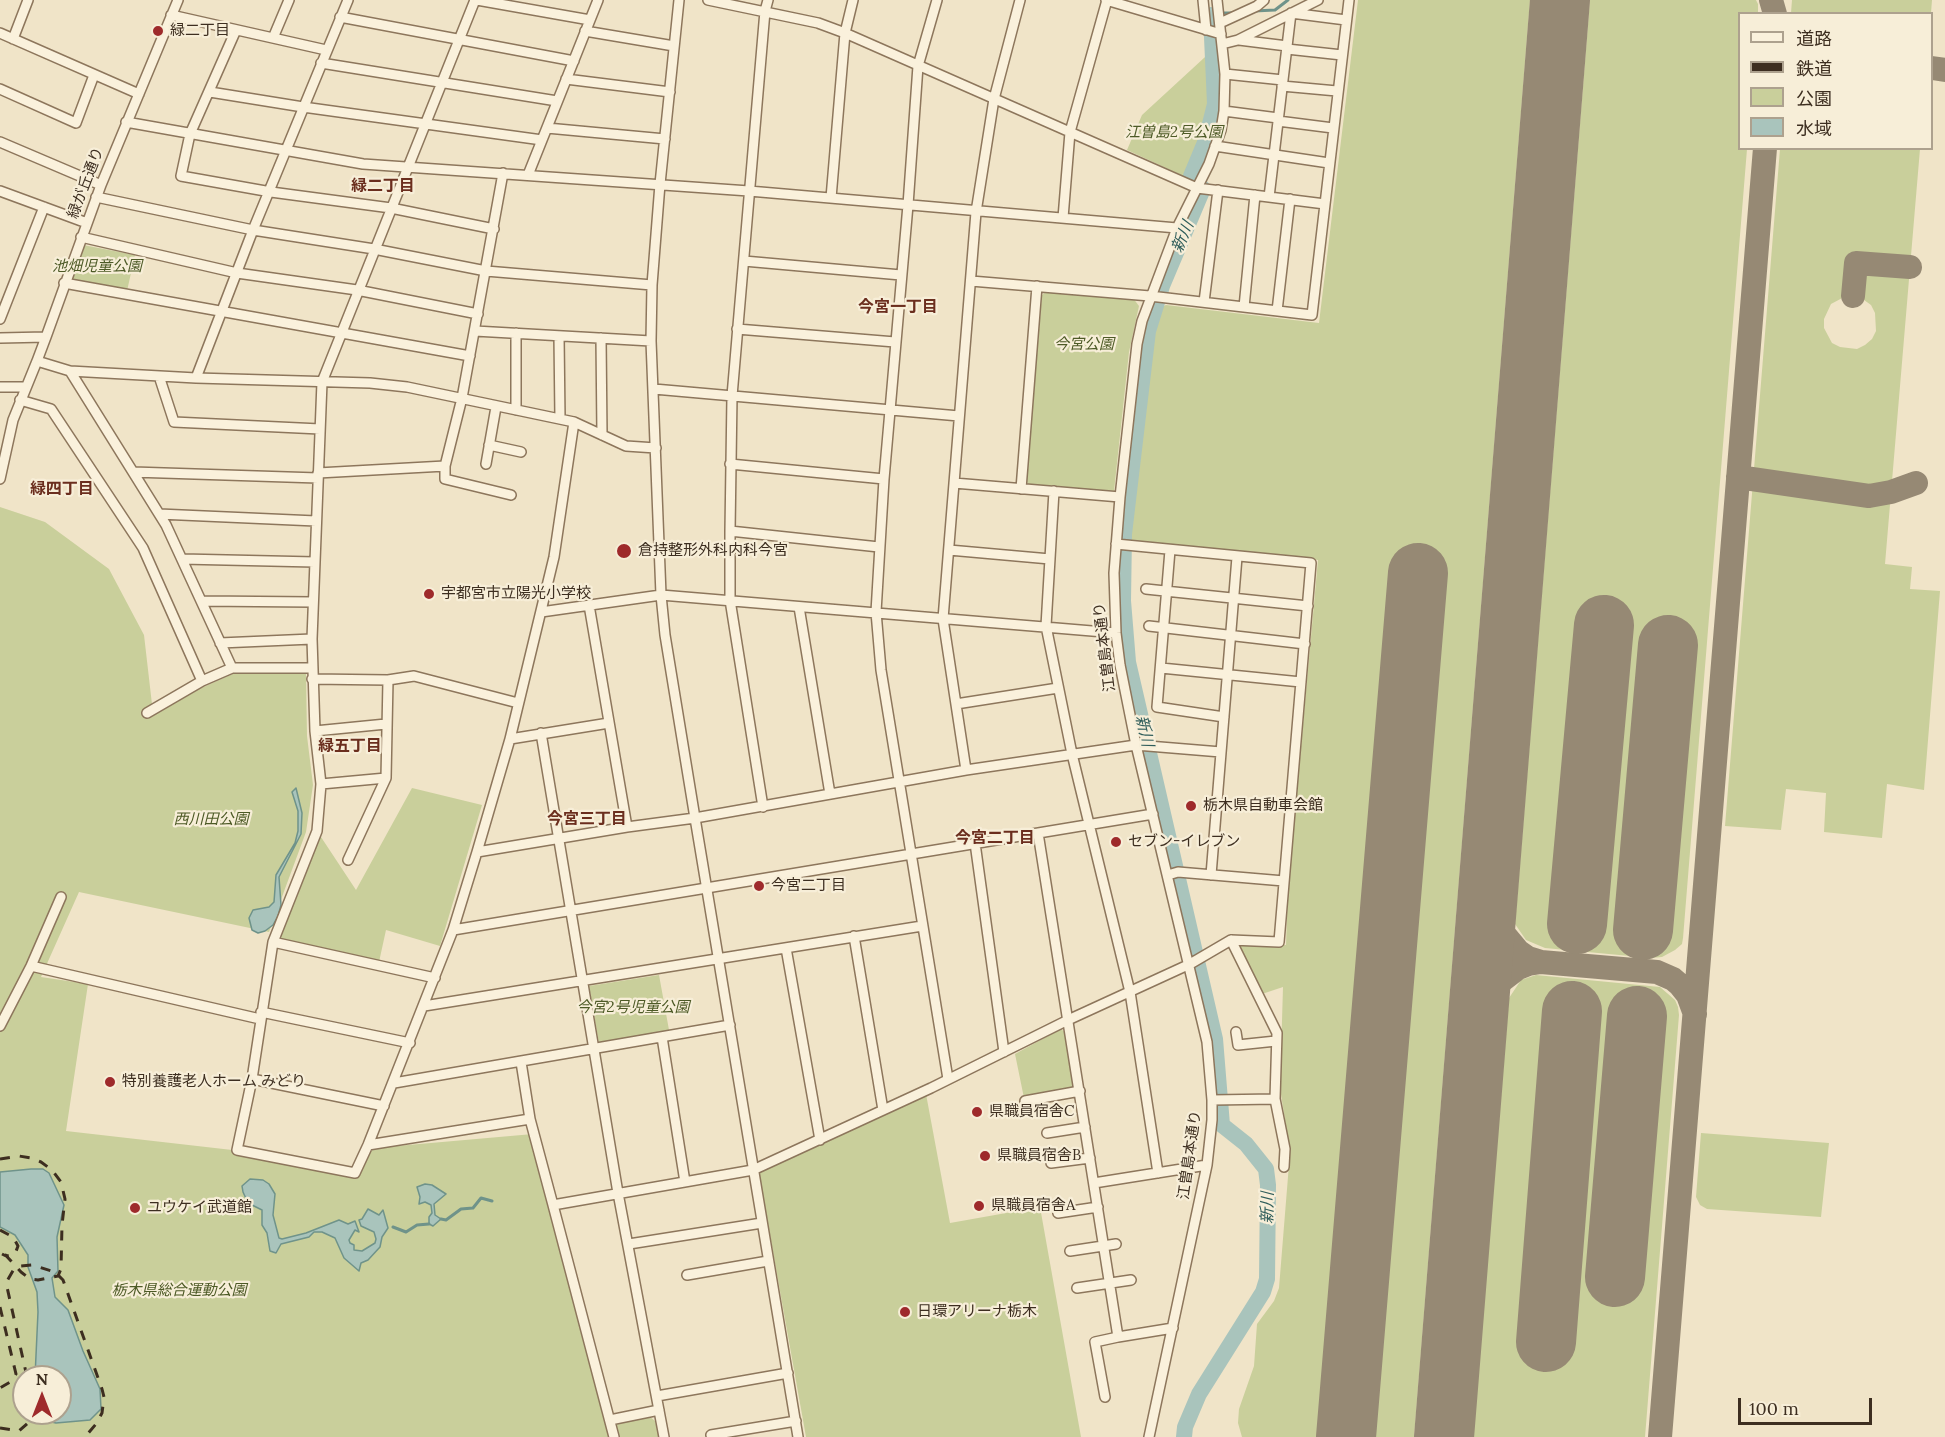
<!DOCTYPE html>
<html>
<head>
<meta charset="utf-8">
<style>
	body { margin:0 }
	#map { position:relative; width:1945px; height:1437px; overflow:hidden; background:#f0e4c8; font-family:Lora,"Noto Sans JP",serif }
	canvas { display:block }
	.legend { position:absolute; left:1738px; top:12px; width:195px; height:138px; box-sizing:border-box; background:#f7eed8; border:2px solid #ada18e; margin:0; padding:8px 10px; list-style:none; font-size:18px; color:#3d2e20 }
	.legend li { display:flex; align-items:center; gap:12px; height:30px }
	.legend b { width:30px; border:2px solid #ada18e }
	.north { position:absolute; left:12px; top:1365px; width:60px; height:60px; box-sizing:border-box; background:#f7eed8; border:2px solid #ada18e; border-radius:50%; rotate:0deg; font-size:16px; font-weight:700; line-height:24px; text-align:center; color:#3d2e20 }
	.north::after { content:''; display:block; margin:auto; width:21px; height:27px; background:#9e2a2b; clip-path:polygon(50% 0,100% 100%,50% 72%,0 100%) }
	.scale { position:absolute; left:1738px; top:1398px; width:134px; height:27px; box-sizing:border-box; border:3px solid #3d2e20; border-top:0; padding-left:8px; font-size:18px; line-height:21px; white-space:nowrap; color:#3d2e20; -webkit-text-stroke:4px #f7eed8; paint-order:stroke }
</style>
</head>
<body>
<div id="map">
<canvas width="1945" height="1437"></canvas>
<ul class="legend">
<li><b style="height:8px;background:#faf1dc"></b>道路</li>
<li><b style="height:8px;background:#3d2e20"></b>鉄道</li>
<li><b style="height:16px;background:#c9cf9b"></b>公園</li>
<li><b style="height:16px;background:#a9c4bc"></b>水域</li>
</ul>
<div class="north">N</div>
<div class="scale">100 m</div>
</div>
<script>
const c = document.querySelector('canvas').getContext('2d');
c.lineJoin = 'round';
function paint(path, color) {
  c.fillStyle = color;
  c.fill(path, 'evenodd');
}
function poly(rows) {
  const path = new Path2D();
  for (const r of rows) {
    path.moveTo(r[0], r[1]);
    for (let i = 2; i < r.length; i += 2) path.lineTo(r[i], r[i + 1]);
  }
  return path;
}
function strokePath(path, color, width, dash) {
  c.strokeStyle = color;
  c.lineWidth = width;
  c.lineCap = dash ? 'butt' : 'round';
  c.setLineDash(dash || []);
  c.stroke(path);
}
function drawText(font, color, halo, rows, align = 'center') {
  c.font = font + ' Lora,"Noto Sans JP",serif';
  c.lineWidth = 4.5;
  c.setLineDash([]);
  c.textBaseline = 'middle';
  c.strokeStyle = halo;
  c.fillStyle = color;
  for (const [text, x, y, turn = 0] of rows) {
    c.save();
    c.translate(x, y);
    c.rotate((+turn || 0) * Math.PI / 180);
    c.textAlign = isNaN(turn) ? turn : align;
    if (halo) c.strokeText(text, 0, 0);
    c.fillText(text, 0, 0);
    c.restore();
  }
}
paint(poly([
	[1358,0,1530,0,1414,1437,1242,1437,1238,1423,1239,1409,1254,1366,1257,1324,1274,1301,1279,1288,1290,1152,1280,1088,1283,987,1262,994,1239,943,1286,945,1288,889,1318,560,1133,543,1128,539,1156,314,1161,307,1166,305,1319,323],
	[1590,0,1756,0,1758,4,1758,13,1740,14,1740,148,1747,149,1683,938,1682,944,1675,950,1662,957,1651,958,1545,948,1526,940,1515,924],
	[1792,0,1932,0,1931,13,1911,12,1910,14,1791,13],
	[1217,46,1218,110,1211,139,1192,180,1127,150,1142,115],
	[1780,149,1920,149,1885,564,1912,567,1910,589,1940,591,1924,790,1887,784,1882,838,1824,832,1826,793,1786,789,1781,830,1725,826],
	[1846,296,1855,297,1864,300,1871,305,1875,313,1876,331,1872,339,1865,345,1857,349,1840,347,1832,343,1824,328,1824,319,1831,304],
	[83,245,135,255,127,291,69,282],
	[1049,290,1133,298,1139,306,1129,352,1114,491,1030,486,1026,481,1042,295],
	[0,507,45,522,109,569,144,635,153,713,156,708,235,673,306,674,307,736,313,785,306,832,269,932,79,892,41,977,88,984,66,1131,241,1151,352,1173,374,1148,533,1134,613,1437,0,1437],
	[24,1377,60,1377,60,1413,24,1413],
	[412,788,482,805,440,946,386,930,379,962,284,942,280,936,319,834,356,890],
	[659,975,669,1030,599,1043,589,986],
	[1536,975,1660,987,1675,1000,1678,1007,1679,1015,1645,1437,1473,1437,1509,998,1521,980],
	[1061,1029,1067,1034,1074,1090,1024,1098,1015,1054],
	[926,1094,950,1223,1040,1207,1081,1437,806,1437,759,1173],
	[1701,1133,1829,1143,1821,1217,1707,1209,1700,1205,1696,1197],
	[649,1416,655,1421,659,1437,619,1437,616,1427,618,1423]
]), '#c9cf9b');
const water = poly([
	[1212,44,1216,44,1217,59,1217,109,1212,134,1202,160,1198,158,1207,138,1213,106,1212,44],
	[296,788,302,813,301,834,279,877,281,905,278,916,273,925,265,931,258,933,252,930,249,918,253,910,269,907,274,902,276,875,295,843,298,831,298,811,292,792,296,788],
	[31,1169,43,1169,49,1173,64,1205,57,1237,58,1271,52,1278,55,1297,68,1310,83,1351,100,1389,101,1409,90,1420,56,1423,38,1419,39,1413,60,1413,60,1377,35,1377,38,1312,37,1292,28,1267,28,1255,15,1235,0,1227,0,1172,31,1169],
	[250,1179,263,1180,269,1184,275,1194,273,1215,279,1238,282,1239,306,1233,339,1220,348,1224,355,1221,359,1232,355,1230,349,1240,350,1243,354,1245,354,1250,362,1251,375,1243,376,1239,374,1232,361,1226,359,1220,362,1219,368,1209,379,1215,383,1210,388,1228,382,1237,380,1247,368,1260,361,1263,359,1271,344,1258,335,1238,322,1232,314,1232,309,1237,281,1244,276,1253,270,1251,267,1233,262,1225,262,1210,248,1203,243,1192,242,1186,250,1179],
	[425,1184,432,1185,446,1194,434,1204,435,1215,441,1219,433,1226,429,1224,429,1217,432,1213,431,1205,425,1202,419,1204,420,1197,417,1187,425,1184]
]);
paint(water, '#a9c4bc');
strokePath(water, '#6f938a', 1.5);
strokePath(poly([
	[1254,11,1275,10,1288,0],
	[1210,13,1233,13],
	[441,1219,446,1220,461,1209,473,1208,481,1198,492,1201],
	[393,1227,406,1232,417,1225,429,1224]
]), '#6f938a', 3);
strokePath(poly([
	[1184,1437,1185,1427,1199,1394,1263,1292,1267,1279,1268,1185,1266,1169,1246,1144,1222,1125,1215,1039,1128,662,1123,601,1124,534,1148,331,1162,286,1203,189,1191,176,1206,140,1215,104,1211,15]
]), '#a9c4bc', 16);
strokePath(poly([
	[1771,0,1775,14],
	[1932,68,1945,70],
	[1853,296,1856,263,1910,267],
	[1738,477,1869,496,1891,492,1916,483],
	[1488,896,1491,912,1498,927,1518,951,1528,958,1541,962],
	[1479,1005,1492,988,1518,968,1528,964,1541,962,1657,972,1673,979,1680,985,1688,995,1695,1014],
	[1660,1437,1765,148]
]), '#968974', 24);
strokePath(poly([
	[1577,924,1604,625],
	[1643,930,1668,645],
	[1615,1277,1637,1016],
	[1546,1342,1572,1011],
	[1346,1437,1418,573],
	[1444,1437,1560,0]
]), '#968974', 60);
const minor = poly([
	[475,0,322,382,312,639,315,731,321,784,317,831,273,942,252,1079,237,1150,355,1173,368,1145,453,930,477,852,510,739,554,557,574,422],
	[477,0,590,20],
	[679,0,660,184,652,285,651,341,661,595,665,635,695,818,798,1437],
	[708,0,818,23,845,33,1197,188,1325,204],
	[937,0,918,66,908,205,884,479,876,612,881,670,948,1079],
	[1106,0,1221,34],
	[1203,0,1206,30],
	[171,15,326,50],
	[340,17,574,61],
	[1220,23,1257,6,1264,0],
	[236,30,190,134,181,176,271,192,391,208,494,229],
	[585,31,674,46],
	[0,33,139,94],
	[273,38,289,0],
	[13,39,28,0],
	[1239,40,1287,46],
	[1222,44,1238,40,1318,0],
	[1287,49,1342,55],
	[321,63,557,101],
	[1225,74,1283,80],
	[566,79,670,92],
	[1282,86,1337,91],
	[0,89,76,123,94,75],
	[210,92,303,107,542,140],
	[1224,111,1278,118],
	[1278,121,1333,128],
	[126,122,363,164,749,191,1177,228],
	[547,128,665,139],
	[0,142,101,185],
	[1215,146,1329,163],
	[528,175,598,0],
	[0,191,87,223],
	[96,197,253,230,374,249,486,271,652,285],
	[1269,197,1291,13,1346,20],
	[831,198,845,33,853,0],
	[1063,218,1070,132,1107,0],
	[81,237,237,273,357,290,478,314],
	[744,261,901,275],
	[971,281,1150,296,1312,315,1349,0],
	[64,283,470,356],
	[1204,302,1218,190],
	[1244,307,1255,195],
	[1277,311,1290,199],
	[0,319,44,207],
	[737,329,895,342],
	[475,331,651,341],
	[516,333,516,410],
	[559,336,560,419],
	[46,337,37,361,70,371,196,378,370,383,407,387,574,422,626,446,656,448],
	[0,338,46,337,101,185,178,0],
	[601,338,602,435],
	[70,371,166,525,232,668],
	[159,376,174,422,320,429],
	[196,378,253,230,348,0],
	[0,387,26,387],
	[654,389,959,416],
	[20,400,51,409,143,548,202,681],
	[489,445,521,452],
	[486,464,496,407],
	[730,464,884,479],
	[445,466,445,479,511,495],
	[133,472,318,478],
	[318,473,445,466,462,398,503,173],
	[0,479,13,420,37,361],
	[954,483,1120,497],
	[1021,489,1037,286],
	[1054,491,1046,626,1072,754,1130,992,1158,1173],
	[159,514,316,521],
	[730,531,879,547],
	[949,550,1050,559],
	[1170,550,1157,707,1224,717],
	[182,559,315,562],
	[1146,589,1308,606],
	[201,601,313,602],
	[589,605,627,827],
	[799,607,830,794],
	[541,612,661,595,1116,633],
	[1149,626,1305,644],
	[220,643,312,639],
	[1161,668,1301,682],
	[312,679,388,680,414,676,518,703],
	[956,704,1058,688],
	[147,713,202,681,232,668,312,668],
	[315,731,386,724],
	[541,733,618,1193,664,1437],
	[510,739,609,723],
	[966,770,943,619,976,212,994,99,1020,0],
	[321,784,386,778],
	[763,807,730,600,730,531,732,396,765,11,768,0],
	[1038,833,1118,1337,1173,1328],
	[975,843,1004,1052],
	[477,852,627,827,695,818,966,770,1136,745,1221,752],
	[348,860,386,778,388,680],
	[1168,875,1178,872,1284,881],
	[1211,875,1237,557],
	[453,930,1153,814],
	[854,936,883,1110],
	[1231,940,1277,1033,1275,1099,1285,1149,1284,1167],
	[273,942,435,978],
	[786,948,820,1140],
	[31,966,260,1019],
	[424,1006,922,926],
	[261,1012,410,1043],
	[0,1026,31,966,61,897],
	[1236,1032,1238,1045,1276,1041],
	[662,1037,685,1182],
	[521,1062,530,1119],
	[252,1079,384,1106],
	[394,1083,730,1025],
	[1212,1100,1275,1099],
	[1025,1101,1080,1091],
	[1047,1133,1085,1127],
	[368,1145,530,1119,553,1205,753,1170,931,1088,1068,1020,1190,964,1231,940,1279,942,1311,563,1116,544],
	[1051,1163,1090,1158],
	[1094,1183,1207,1165],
	[553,1205,614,1437],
	[1058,1213,1098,1207],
	[629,1244,762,1223],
	[1070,1251,1116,1244],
	[687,1275,768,1261],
	[1077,1288,1131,1280],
	[657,1396,788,1373],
	[1105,1397,1095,1342,1118,1337],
	[610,1420,659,1410],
	[712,1437,711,1435,796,1421],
	[1149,1437,1207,1165,1212,1120,1212,1100,1207,1042,1136,745,1120,665,1116,633,1114,573,1120,497,1137,344,1142,321,1177,228,1209,164,1221,130,1224,111,1225,74,1217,0]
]);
strokePath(minor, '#8d765c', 12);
strokePath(minor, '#faf1dc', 9);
strokePath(poly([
	[0,1159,19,1156,31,1158,41,1162,52,1170,61,1182,65,1199,62,1225,61,1269,58,1276,38,1280,30,1279,21,1272,0,1249],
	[0,1230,13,1237,18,1246,15,1254,6,1256,2,1254],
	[0,1307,16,1374,12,1381,0,1388],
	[27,1377,7,1287,7,1281,14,1269,20,1266,32,1265,55,1272,63,1280,102,1389,104,1397,102,1413,96,1424,85,1437],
	[0,1428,19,1431,29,1422,33,1413]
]), '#3d2e20', 3, [10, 10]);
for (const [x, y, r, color] of [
	[158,31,6,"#9e2a2b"],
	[624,551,8,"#9e2a2b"],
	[429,594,6,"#9e2a2b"],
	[1191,806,6,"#9e2a2b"],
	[1116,842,6,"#9e2a2b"],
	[759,886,6,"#9e2a2b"],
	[110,1082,6,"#9e2a2b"],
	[977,1112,6,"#9e2a2b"],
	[985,1156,6,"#9e2a2b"],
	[979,1206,6,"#9e2a2b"],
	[135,1208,6,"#9e2a2b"],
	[905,1312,6,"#9e2a2b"]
]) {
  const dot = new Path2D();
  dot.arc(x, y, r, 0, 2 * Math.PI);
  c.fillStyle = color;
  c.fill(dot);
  strokePath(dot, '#f7eed8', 2);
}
drawText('15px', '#3d2e20', '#f7eed8', [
	["緑二丁目",170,31],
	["倉持整形外科内科今宮",638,551],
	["宇都宮市立陽光小学校",441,594],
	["栃木県自動車会館",1203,806],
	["セブン-イレブン",1128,842],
	["今宮二丁目",771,886],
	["特別養護老人ホーム みどり",122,1082],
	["県職員宿舎C",989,1112],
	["県職員宿舎B",997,1156],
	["県職員宿舎A",991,1206],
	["ユウケイ武道館",147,1208],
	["日環アリーナ栃木",917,1312]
], 'left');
drawText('italic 15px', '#4d5a26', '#f7eed8', [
	["江曽島2号公園",1174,133],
	["池畑児童公園",97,267],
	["今宮公園",1084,345],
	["西川田公園",211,820],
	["今宮2号児童公園",633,1008],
	["栃木県総合運動公園",179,1291]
]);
drawText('15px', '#3d2e20', '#f7eed8', [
	["緑が丘通り",86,183,-69],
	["江曽島本通り",1105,647,-97],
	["江曽島本通り",1190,1155,-82]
]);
drawText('bold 16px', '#6b2e1e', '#f7eed8', [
	["緑二丁目",383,186],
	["今宮一丁目",898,307],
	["緑四丁目",62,489],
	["緑五丁目",350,746],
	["今宮三丁目",587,819],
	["今宮二丁目",995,838]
]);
drawText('italic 16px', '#2f5d5a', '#f7eed8', [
	["新川",1183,237,-67],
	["新川",1144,731,77],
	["新川",1268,1208,-89]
]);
</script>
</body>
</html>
